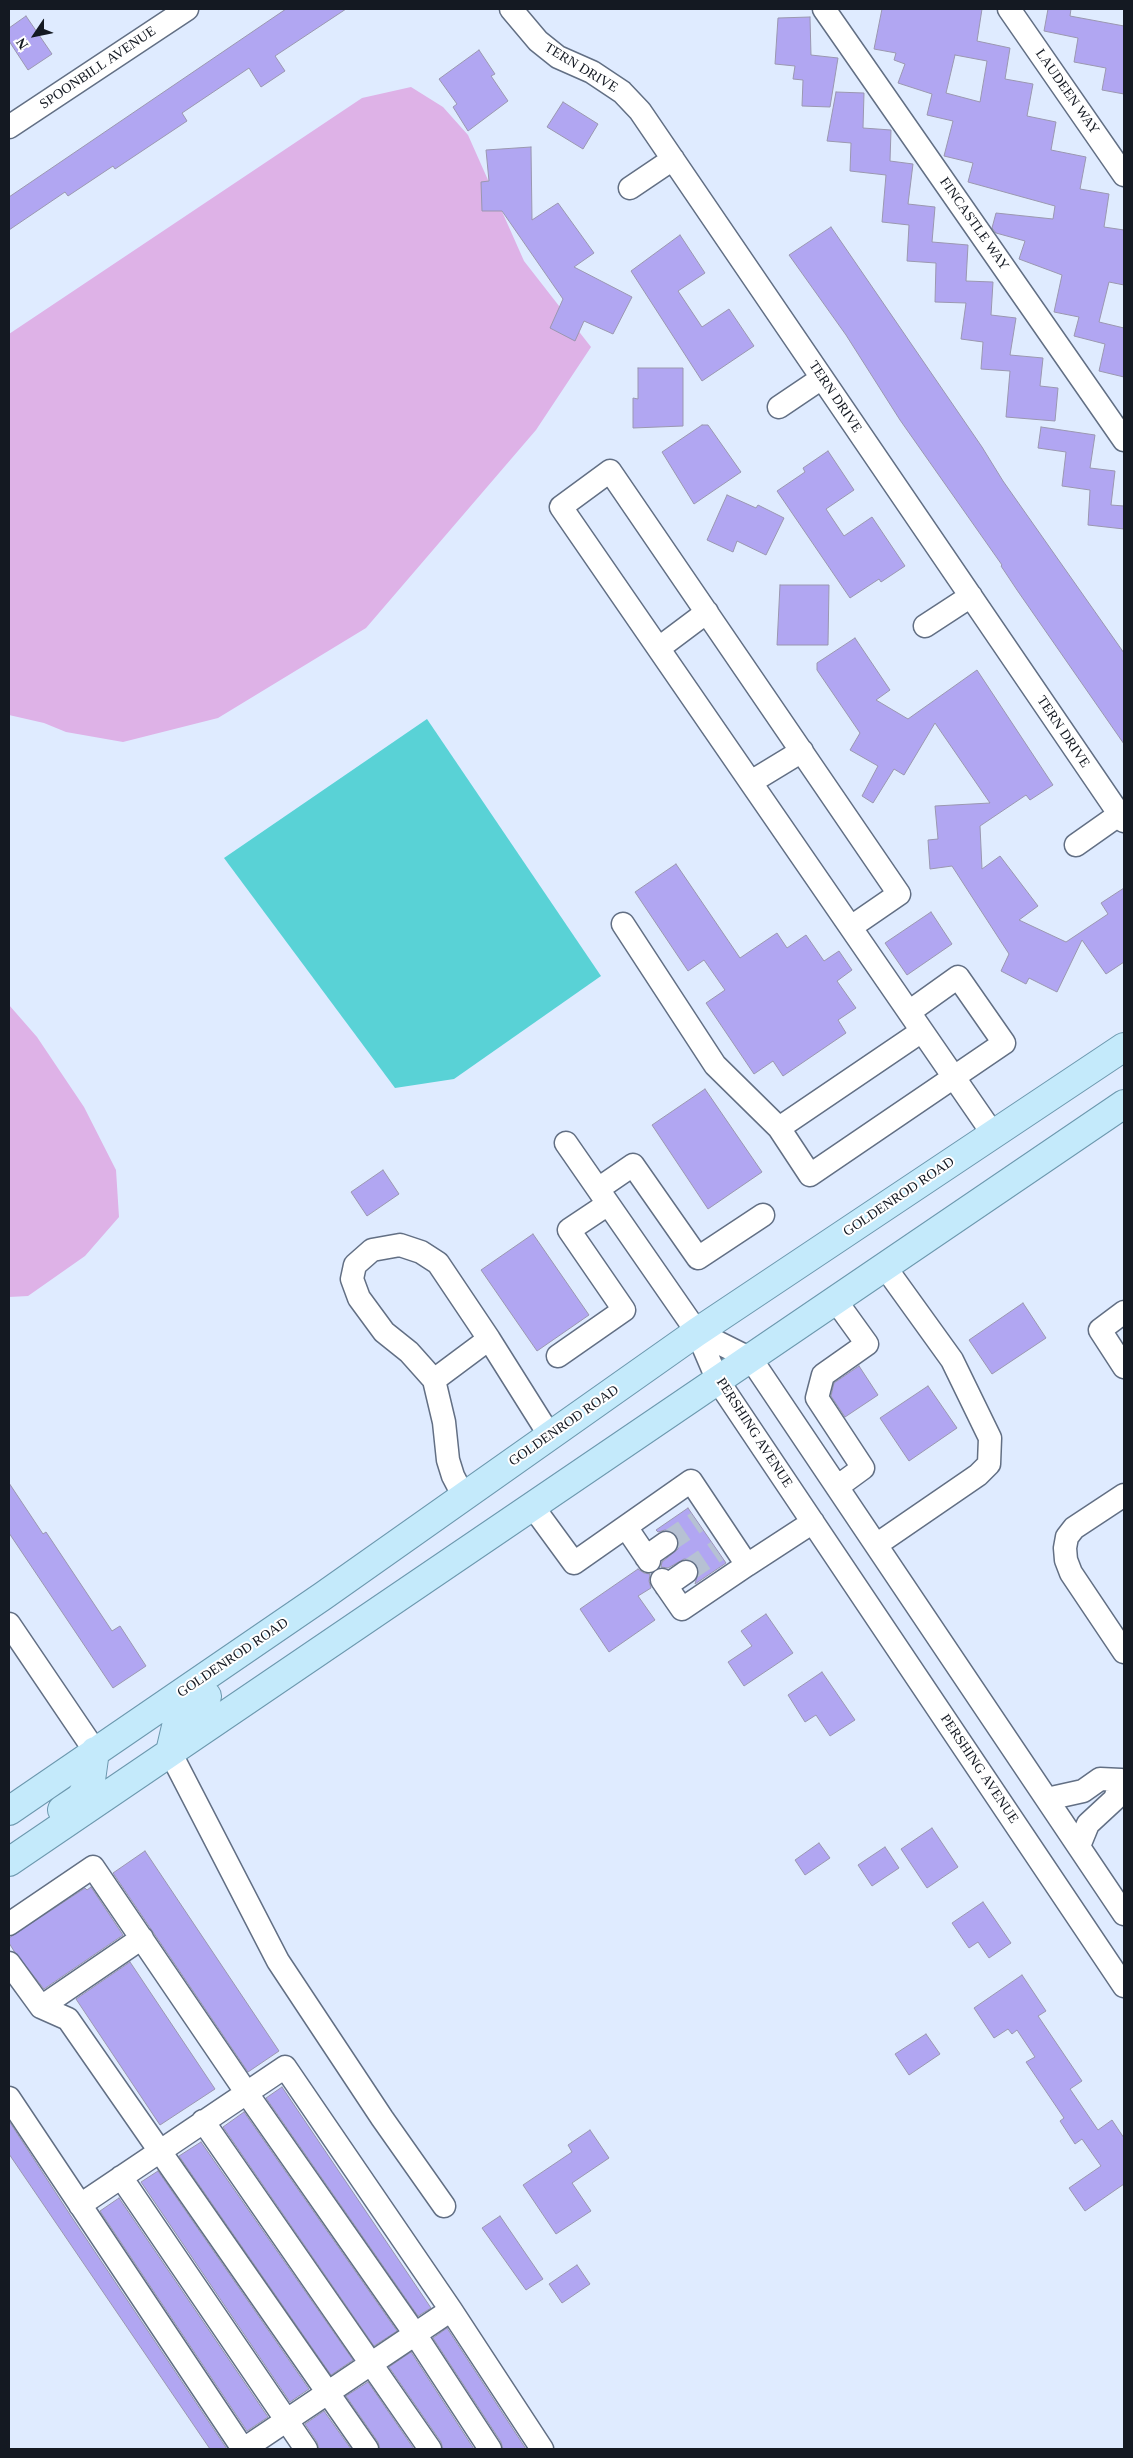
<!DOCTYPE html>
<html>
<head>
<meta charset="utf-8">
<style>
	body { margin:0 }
	#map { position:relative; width:1133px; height:2458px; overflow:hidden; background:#dfebff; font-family:"Times New Roman",serif }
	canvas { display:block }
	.frame { position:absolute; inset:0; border:10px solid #141922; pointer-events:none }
	.north { position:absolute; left:10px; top:10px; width:50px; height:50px; -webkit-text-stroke:4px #fff; paint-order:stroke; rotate:236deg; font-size:14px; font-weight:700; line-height:20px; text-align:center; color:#141922 }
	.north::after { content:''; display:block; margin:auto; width:18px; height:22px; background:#141922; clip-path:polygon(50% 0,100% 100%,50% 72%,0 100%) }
</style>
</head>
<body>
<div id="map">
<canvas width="1133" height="2458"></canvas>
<div class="frame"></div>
<div class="north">N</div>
</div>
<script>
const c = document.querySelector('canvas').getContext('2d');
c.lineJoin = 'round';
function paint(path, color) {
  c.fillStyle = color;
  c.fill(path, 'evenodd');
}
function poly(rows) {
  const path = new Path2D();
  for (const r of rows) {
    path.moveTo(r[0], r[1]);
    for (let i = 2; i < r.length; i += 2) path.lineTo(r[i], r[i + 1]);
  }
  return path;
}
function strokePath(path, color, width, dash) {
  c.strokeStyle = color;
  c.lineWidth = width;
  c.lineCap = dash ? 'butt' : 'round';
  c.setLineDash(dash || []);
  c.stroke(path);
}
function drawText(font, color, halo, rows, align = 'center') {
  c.font = font + ' "Times New Roman",serif';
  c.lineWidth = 4;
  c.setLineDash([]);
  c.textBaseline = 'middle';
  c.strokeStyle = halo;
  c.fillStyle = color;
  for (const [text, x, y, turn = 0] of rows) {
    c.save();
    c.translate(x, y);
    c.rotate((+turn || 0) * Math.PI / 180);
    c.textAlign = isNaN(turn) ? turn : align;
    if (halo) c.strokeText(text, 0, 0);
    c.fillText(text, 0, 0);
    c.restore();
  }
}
paint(poly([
	[411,87,443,107,468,135,524,261,591,347,536,430,366,628,218,718,123,742,66,732,44,723,9,715,9,334,362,98],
	[9,1005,37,1037,84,1107,116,1170,119,1217,85,1256,28,1296,9,1297]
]), '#deb2e7');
paint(poly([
	[427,719,601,976,454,1079,395,1088,224,858]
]), '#59d2d6');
const building = poly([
	[286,9,346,9,275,56,285,71,261,87,249,68,182,113,187,121,115,169,113,166,68,196,65,192,9,230,9,197,286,9],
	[882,9,982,9,977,41,1010,48,1005,79,1033,84,1027,116,1056,122,1051,150,1086,157,1080,189,1109,194,1104,227,1124,230,1124,285,1109,282,1099,322,1124,328,1124,377,1099,371,1105,344,1074,336,1079,317,1054,312,1062,275,1019,259,1025,241,996,233,992,228,996,213,1053,219,1055,206,968,182,973,163,944,156,953,121,927,115,932,94,898,83,905,64,894,60,896,53,874,49,882,9],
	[955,55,987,61,980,102,946,93,955,55],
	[1048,9,1071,9,1070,16,1124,26,1124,94,1102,90,1106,68,1074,62,1078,38,1044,31,1048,9],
	[26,16,52,54,28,70,9,41,9,28,26,16],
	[810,17,811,55,838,58,830,107,802,106,803,80,793,79,795,66,775,64,778,18,810,17],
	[479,50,495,74,491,76,508,101,468,131,453,107,457,104,439,79,479,50],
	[836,92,864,93,863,128,891,130,890,161,913,164,908,204,935,207,932,242,968,245,966,281,993,282,991,315,1016,318,1010,355,1043,358,1040,386,1058,388,1055,421,1006,417,1010,371,981,369,983,342,961,339,966,303,935,302,936,263,907,261,909,225,882,222,886,175,850,171,851,143,827,141,836,92],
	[563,102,598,124,583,149,547,127,563,102],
	[531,147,532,220,558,203,594,253,574,267,632,297,613,334,584,321,575,341,550,328,563,299,502,211,482,211,481,182,489,181,486,150,531,147],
	[831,227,982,447,1003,481,1124,653,1124,744,1017,590,1001,566,1002,565,900,420,846,335,789,255,831,227],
	[680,235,705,273,678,291,702,327,729,309,754,346,702,381,631,271,680,235],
	[638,368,683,368,683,426,633,428,633,398,638,399,638,368],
	[702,425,708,425,741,472,694,504,662,452,702,425],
	[1041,427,1095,435,1090,468,1115,471,1111,505,1124,506,1124,529,1088,525,1090,490,1062,486,1066,452,1038,448,1041,427],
	[828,451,854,490,826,509,844,536,872,517,905,566,881,582,879,579,850,598,777,491,805,472,803,468,828,451],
	[727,495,756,508,758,505,784,518,766,555,737,541,733,552,707,540,727,495],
	[780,585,829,585,828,645,777,645,780,585],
	[855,638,890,690,876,700,908,719,977,670,1053,785,1030,800,1026,795,980,826,982,869,1000,856,1038,906,1019,920,1066,942,1108,914,1101,903,1124,888,1124,962,1106,974,1082,940,1057,992,1029,978,1026,984,1001,971,1009,954,952,866,930,869,928,840,938,839,935,806,990,803,935,723,904,775,894,769,873,803,862,796,878,766,850,750,860,733,817,670,817,663,855,638],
	[676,864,740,958,777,933,787,948,806,935,824,961,839,951,852,970,837,981,856,1008,838,1020,846,1033,783,1076,773,1061,754,1074,706,1003,725,990,704,960,688,971,635,892,676,864],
	[931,912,952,944,907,975,885,943,931,912],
	[705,1089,762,1172,708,1209,652,1125,705,1089],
	[383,1170,399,1194,367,1216,351,1192,383,1170],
	[533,1234,589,1315,537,1351,481,1270,533,1234],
	[1023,1303,1046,1338,992,1374,969,1340,1023,1303],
	[859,1366,878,1395,845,1417,831,1396,834,1383,859,1366],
	[928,1386,957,1428,909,1461,880,1418,928,1386],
	[9,1483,43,1534,46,1532,112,1631,120,1626,146,1666,113,1688,9,1533,9,1483],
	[688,1508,726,1563,695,1584,699,1570,692,1560,684,1559,668,1568,661,1567,662,1562,678,1549,679,1541,672,1531,665,1530,658,1532,656,1530,688,1508],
	[638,1569,644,1573,650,1574,649,1581,651,1588,638,1596,655,1620,609,1652,580,1609,638,1569],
	[766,1614,793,1653,744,1686,728,1662,752,1646,741,1631,766,1614],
	[822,1672,855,1720,830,1736,816,1715,805,1722,788,1695,822,1672],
	[932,1828,958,1867,927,1888,901,1849,932,1828],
	[819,1843,830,1858,805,1875,795,1860,819,1843],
	[885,1847,899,1868,872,1886,858,1865,885,1847],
	[145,1851,279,2051,248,2072,113,1873,145,1851],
	[91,1887,123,1935,44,1989,14,1951,9,1943,9,1938,85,1888,87,1890,91,1887],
	[983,1902,1011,1943,989,1958,978,1942,969,1948,952,1923,983,1902],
	[130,1962,215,2089,160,2125,76,1999,130,1962],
	[1022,1975,1046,2011,1038,2016,1082,2081,1070,2089,1098,2130,1112,2120,1124,2138,1124,2184,1085,2211,1069,2188,1101,2166,1082,2139,1075,2144,1060,2121,1064,2118,1026,2062,1035,2057,1017,2030,1012,2034,1008,2029,994,2038,974,2008,1022,1975],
	[926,2034,940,2054,909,2075,895,2054,926,2034],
	[282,2087,431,2308,418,2316,266,2098,282,2087],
	[244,2112,397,2331,374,2346,223,2127,244,2112],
	[9,2121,69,2213,227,2449,210,2449,9,2154,9,2121],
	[590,2130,609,2158,572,2183,591,2211,556,2234,523,2185,572,2152,568,2145,590,2130],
	[201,2142,353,2360,331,2375,179,2156,201,2142],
	[158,2171,309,2389,290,2402,141,2182,158,2171],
	[119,2198,268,2417,247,2431,100,2211,119,2198],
	[500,2216,543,2279,526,2290,482,2228,500,2216],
	[577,2265,590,2284,562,2303,549,2284,577,2265],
	[447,2328,526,2449,503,2449,501,2442,433,2338,447,2328],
	[411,2352,474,2449,443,2449,441,2442,389,2367,411,2352],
	[368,2382,414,2449,380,2449,378,2442,346,2396,368,2382],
	[324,2411,351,2449,319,2449,317,2442,305,2424,324,2411]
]);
paint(building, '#b1a6f2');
strokePath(building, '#9a97b0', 1);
strokePath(poly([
	[666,1543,697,1522],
	[686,1572,717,1551]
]), '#b6c1d3', 22, [22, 11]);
const minor = poly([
	[511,9,538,41,558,57,592,72,622,92,640,111,1124,821],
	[824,9,1124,440],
	[1009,9,1124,175],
	[9,127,187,9],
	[630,188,673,159],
	[779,407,822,378],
	[925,626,971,596],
	[659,648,707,612],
	[751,782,802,751],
	[1076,845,1120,814],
	[623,924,715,1065,779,1128],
	[851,927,899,894,610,471,561,507,993,1134],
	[909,1012,958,977,1004,1043,810,1175,779,1128,922,1031],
	[566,1143,697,1332,718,1381,1124,1986],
	[598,1189,633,1165,698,1258,763,1215],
	[836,1301,867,1344,823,1375,817,1398,863,1468,837,1487],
	[1124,1312,1100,1330,1124,1367],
	[697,1332,751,1359,1124,1914],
	[558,1356,624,1310,569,1230,608,1204],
	[434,1380,409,1352,384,1332,359,1298,352,1279,355,1265,372,1250,400,1245,421,1252,438,1263,489,1339],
	[1124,1495,1074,1528,1067,1537,1065,1548,1066,1560,1071,1573,1124,1652],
	[464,1497,453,1476,448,1460,444,1422,434,1380,489,1339,550,1436],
	[533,1507,574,1563,691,1481,747,1565,813,1522],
	[626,1527,649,1561],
	[876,1545,978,1475,989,1464,990,1438,952,1360,885,1267],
	[646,1557,666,1543],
	[662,1580,682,1609,747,1565],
	[666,1586,686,1572],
	[9,1624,95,1751],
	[170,1752,278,1961,382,2118,444,2206],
	[1047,1799,1083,1791,1100,1779,1121,1780,1115,1799,1088,1824,1079,1846],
	[9,1924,93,1867,246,2092,415,2334,490,2449],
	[9,1963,41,2007,68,2019,367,2449],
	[41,2007,142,1938],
	[9,2098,243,2449],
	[203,2121,430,2449],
	[121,2177,306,2449],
	[80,2205,285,2067,451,2310,542,2449],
	[244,2449,451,2310]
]);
const major = poly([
	[170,1752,178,1718,207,1696],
	[62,1810,80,1798,91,1780,95,1751],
	[9,1811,323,1596,697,1332,1124,1047],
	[9,1862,1124,1104]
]);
strokePath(minor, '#626f84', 25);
strokePath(major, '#6c98ae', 30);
strokePath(minor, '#fff', 22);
strokePath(major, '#c4eafb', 28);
drawText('14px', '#141922', '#fff', [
	["SPOONBILL AVENUE",98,68,-34],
	["TERN DRIVE",581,68,31],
	["LAUDEEN WAY",1067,92,55],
	["FINCASTLE WAY",974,224,55],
	["TERN DRIVE",835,397,56],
	["TERN DRIVE",1063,732,56],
	["GOLDENROD ROAD",899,1197,-34],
	["GOLDENROD ROAD",564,1426,-35],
	["PERSHING AVENUE",754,1433,57],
	["GOLDENROD ROAD",233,1658,-34],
	["PERSHING AVENUE",979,1769,56]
]);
</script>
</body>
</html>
